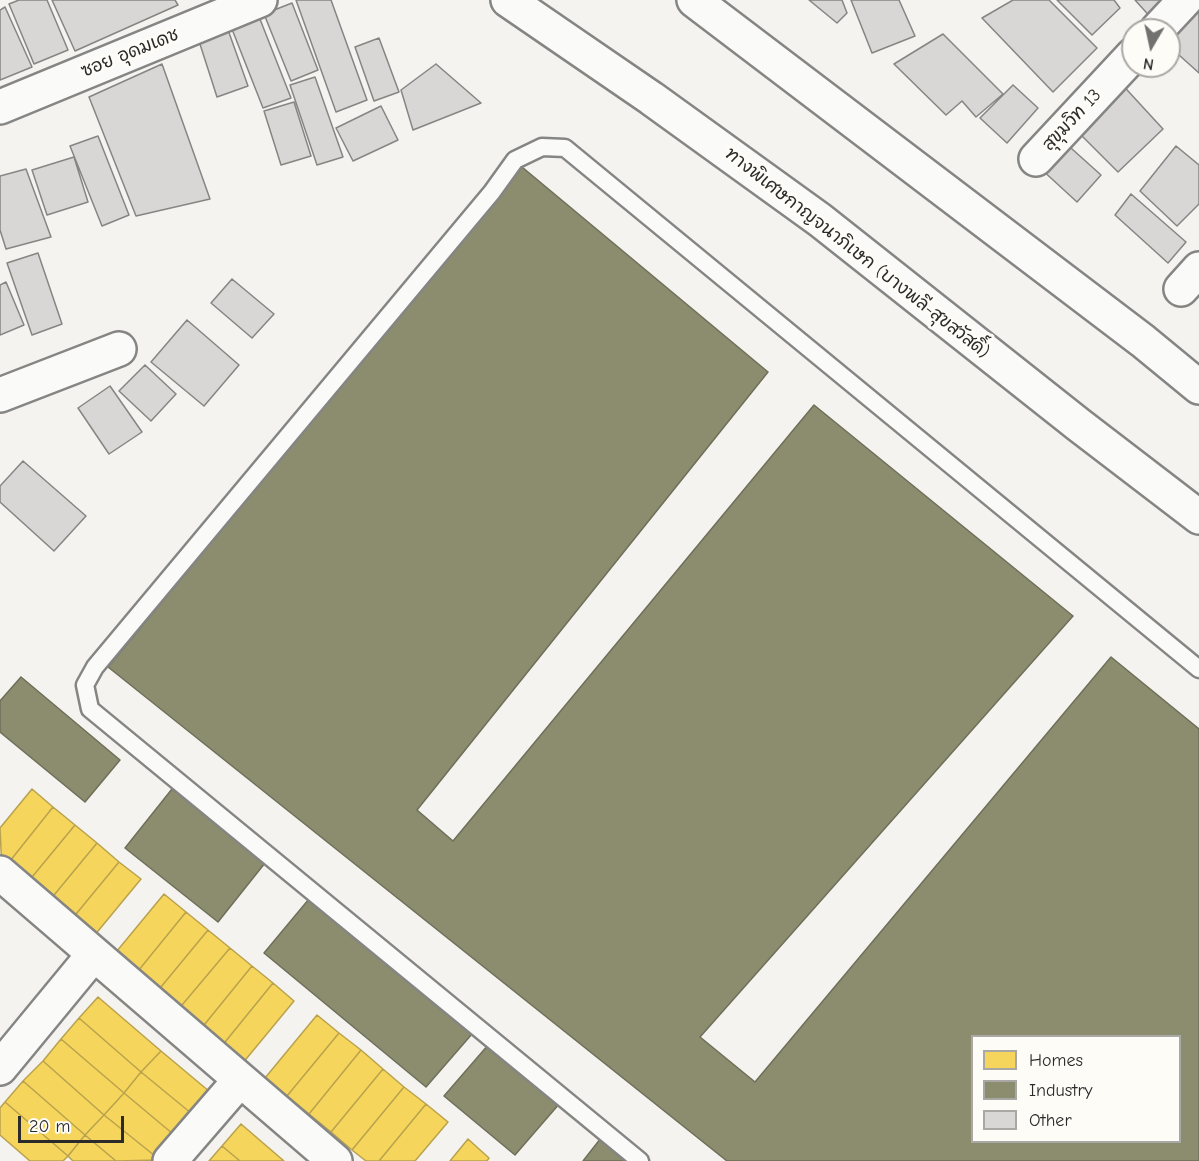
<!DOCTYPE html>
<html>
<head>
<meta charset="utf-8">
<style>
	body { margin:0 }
	#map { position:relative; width:1199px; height:1161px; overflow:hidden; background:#f4f3f0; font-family:"Comic Neue",sans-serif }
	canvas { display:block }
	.legend { position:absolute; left:971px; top:1035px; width:210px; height:108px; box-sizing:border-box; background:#fdfcf7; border:2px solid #a9a8a5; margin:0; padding:8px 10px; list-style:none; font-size:18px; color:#2b2b2b }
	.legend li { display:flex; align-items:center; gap:12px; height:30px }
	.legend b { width:30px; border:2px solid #a9a8a5 }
	.north { position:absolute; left:1121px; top:18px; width:60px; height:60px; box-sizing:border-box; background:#fdfcf7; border:2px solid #a9a8a5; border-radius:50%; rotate:189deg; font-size:16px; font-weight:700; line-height:24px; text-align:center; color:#2b2b2b }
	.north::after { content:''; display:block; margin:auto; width:21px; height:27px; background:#717170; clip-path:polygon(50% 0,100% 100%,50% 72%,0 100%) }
	.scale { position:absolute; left:18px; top:1116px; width:106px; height:27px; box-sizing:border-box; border:3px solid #2b2b2b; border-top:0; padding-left:8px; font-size:18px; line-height:21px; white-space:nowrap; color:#2b2b2b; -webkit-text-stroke:4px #fdfcf7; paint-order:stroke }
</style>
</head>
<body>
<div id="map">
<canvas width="1199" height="1161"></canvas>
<ul class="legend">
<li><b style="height:16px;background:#f6d55c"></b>Homes</li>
<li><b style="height:16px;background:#8c8c6e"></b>Industry</li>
<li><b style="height:16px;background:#d8d7d5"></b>Other</li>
</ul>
<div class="north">N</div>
<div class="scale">20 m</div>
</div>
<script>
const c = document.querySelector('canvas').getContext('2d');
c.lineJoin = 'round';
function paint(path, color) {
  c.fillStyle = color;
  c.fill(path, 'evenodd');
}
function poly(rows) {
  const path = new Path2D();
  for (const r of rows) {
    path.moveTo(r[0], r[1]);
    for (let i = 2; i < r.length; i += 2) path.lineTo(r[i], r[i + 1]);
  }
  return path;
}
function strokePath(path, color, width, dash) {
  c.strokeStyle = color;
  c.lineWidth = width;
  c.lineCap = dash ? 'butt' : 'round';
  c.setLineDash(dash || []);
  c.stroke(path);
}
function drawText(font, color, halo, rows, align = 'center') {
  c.font = font + ' "Comic Neue","Playpen Sans Thai",sans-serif';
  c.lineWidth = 6;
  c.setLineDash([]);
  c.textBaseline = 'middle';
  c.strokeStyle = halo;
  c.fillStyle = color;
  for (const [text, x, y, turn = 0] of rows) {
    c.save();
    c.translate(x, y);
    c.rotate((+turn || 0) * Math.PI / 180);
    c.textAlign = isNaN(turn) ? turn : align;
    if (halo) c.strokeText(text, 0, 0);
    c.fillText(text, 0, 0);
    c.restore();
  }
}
const homes = poly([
	[32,789,53,807,2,871,0,828,32,789],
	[53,807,75,825,23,888,2,871,53,807],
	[75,825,97,843,45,906,23,888,75,825],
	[97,843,119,862,67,925,45,906,97,843],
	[119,862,141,879,89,942,67,925,119,862],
	[164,894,186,912,134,976,112,957,164,894],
	[186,912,208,930,156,993,134,976,186,912],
	[208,930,230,948,177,1011,156,993,208,930],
	[230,948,252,966,200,1030,177,1011,230,948],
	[252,966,273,983,221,1047,200,1030,252,966],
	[273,983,294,1001,242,1064,221,1047,273,983],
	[98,997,161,1051,141,1072,79,1018,98,997],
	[317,1015,339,1033,287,1096,265,1078,317,1015],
	[79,1018,141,1072,124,1093,61,1039,79,1018],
	[339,1033,361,1050,309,1114,287,1096,339,1033],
	[61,1039,124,1093,104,1115,43,1061,61,1039],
	[361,1050,383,1069,331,1132,309,1114,361,1050],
	[161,1051,216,1097,197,1118,141,1072,161,1051],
	[43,1061,104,1115,85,1135,23,1081,43,1061],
	[383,1069,404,1087,352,1150,331,1132,383,1069],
	[141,1072,197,1118,179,1139,124,1093,141,1072],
	[23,1081,85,1135,68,1156,5,1102,23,1081],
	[404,1087,426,1104,379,1161,366,1161,352,1150,404,1087],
	[124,1093,179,1139,160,1160,104,1115,124,1093],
	[5,1102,68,1156,63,1161,30,1161,0,1135,0,1108,5,1102],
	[426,1104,448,1122,415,1161,379,1161,426,1104],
	[104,1115,160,1160,116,1161,85,1135,104,1115],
	[241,1124,284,1161,240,1161,222,1146,241,1124],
	[85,1135,116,1161,73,1161,68,1156,85,1135],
	[468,1139,489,1158,487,1161,450,1161,468,1139],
	[222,1146,240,1161,209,1161,222,1146]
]);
paint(homes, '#f6d55c');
strokePath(homes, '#b9a24d', 1.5);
const industry = poly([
	[522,167,768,372,417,810,453,841,814,405,1073,616,700,1037,755,1082,1111,657,1199,729,1199,1161,727,1161,108,667,522,167],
	[972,1036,1180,1036,1180,1142,972,1142,972,1036],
	[21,677,120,760,85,802,0,732,0,701,21,677],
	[172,789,265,863,218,922,125,848,172,789],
	[309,899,472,1034,426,1087,264,953,309,899],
	[489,1044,560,1103,515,1155,444,1096,489,1044],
	[601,1138,630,1161,583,1161,601,1138]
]);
paint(industry, '#8c8c6e');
strokePath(industry, '#6f6f5a', 1.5);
const building = poly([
	[19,0,47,0,68,50,34,64,9,4,19,0],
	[52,0,175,0,178,5,75,51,52,0],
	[296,0,331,0,367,100,336,112,296,0],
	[809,0,842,0,847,13,837,23,809,0],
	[851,0,899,0,915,36,872,53,851,0],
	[1013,0,1049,0,1097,48,1053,92,982,18,1013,0],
	[1057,0,1114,0,1120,8,1092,35,1057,0],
	[1135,0,1175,0,1154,21,1135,0],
	[292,3,318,70,291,81,264,14,292,3],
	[5,7,32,67,0,80,0,10,5,7],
	[1199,7,1199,73,1169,46,1169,43,1199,7],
	[256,9,291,98,263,108,228,19,256,9],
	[227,27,248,86,217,97,198,38,227,27],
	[943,34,1003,94,976,117,962,101,946,115,894,64,943,34],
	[379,38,399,92,374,101,355,47,379,38],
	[162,64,210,199,136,216,89,97,162,64],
	[436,64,481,103,413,130,401,90,436,64],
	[315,77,343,157,317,165,290,85,315,77],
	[1117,79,1163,129,1118,172,1073,127,1117,79],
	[1013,85,1038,108,1007,143,980,118,1013,85],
	[294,102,311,156,281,165,264,111,294,102],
	[381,106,398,140,353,161,336,128,381,106],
	[98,136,129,215,102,226,70,146,98,136],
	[1062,140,1101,175,1077,202,1040,168,1062,140],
	[1176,146,1199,165,1199,204,1177,226,1140,191,1176,146],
	[74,157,88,202,47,215,32,170,74,157],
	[26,169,51,237,6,249,0,230,0,176,26,169],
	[1131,194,1186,242,1168,263,1115,215,1131,194],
	[38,253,62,324,32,335,7,263,38,253],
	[232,279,274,314,252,338,211,303,232,279],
	[6,282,24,325,0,335,0,285,6,282],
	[187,320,239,365,204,406,151,362,187,320],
	[145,365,176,394,151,421,119,391,145,365],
	[110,386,142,432,109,454,78,408,110,386],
	[23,461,86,516,54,551,0,502,0,486,23,461]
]);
paint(building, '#d8d7d5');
strokePath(building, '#858584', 1.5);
const service = poly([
	[640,1161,90,709,85,685,95,667,492,192,515,160,542,147,565,148,1199,669]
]);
const minor = poly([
	[1157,30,1185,0],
	[0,107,260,0],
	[1036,159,1133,55],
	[1181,289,1199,269],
	[0,395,119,349],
	[0,873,335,1161],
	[0,1068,94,954],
	[170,1161,240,1080]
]);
const motorway = poly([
	[508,0,651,98,820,220,1079,425,1199,517],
	[694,0,1143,341,1199,387]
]);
strokePath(service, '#858584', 21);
strokePath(minor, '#858584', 38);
strokePath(motorway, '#858584', 38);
strokePath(service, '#fafaf8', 16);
strokePath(minor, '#fafaf8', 33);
strokePath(motorway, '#fafaf8', 33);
drawText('18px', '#2b2b2b', '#fdfcf7', [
	["ซอย อุดมเดช",130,53,-22],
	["สุขุมวิท 13",1072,120,-47],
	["ทางพิเศษกาญจนาภิเษก (บางพลี-สุขสวัสดิ์)",857,253,38]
]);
</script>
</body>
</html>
